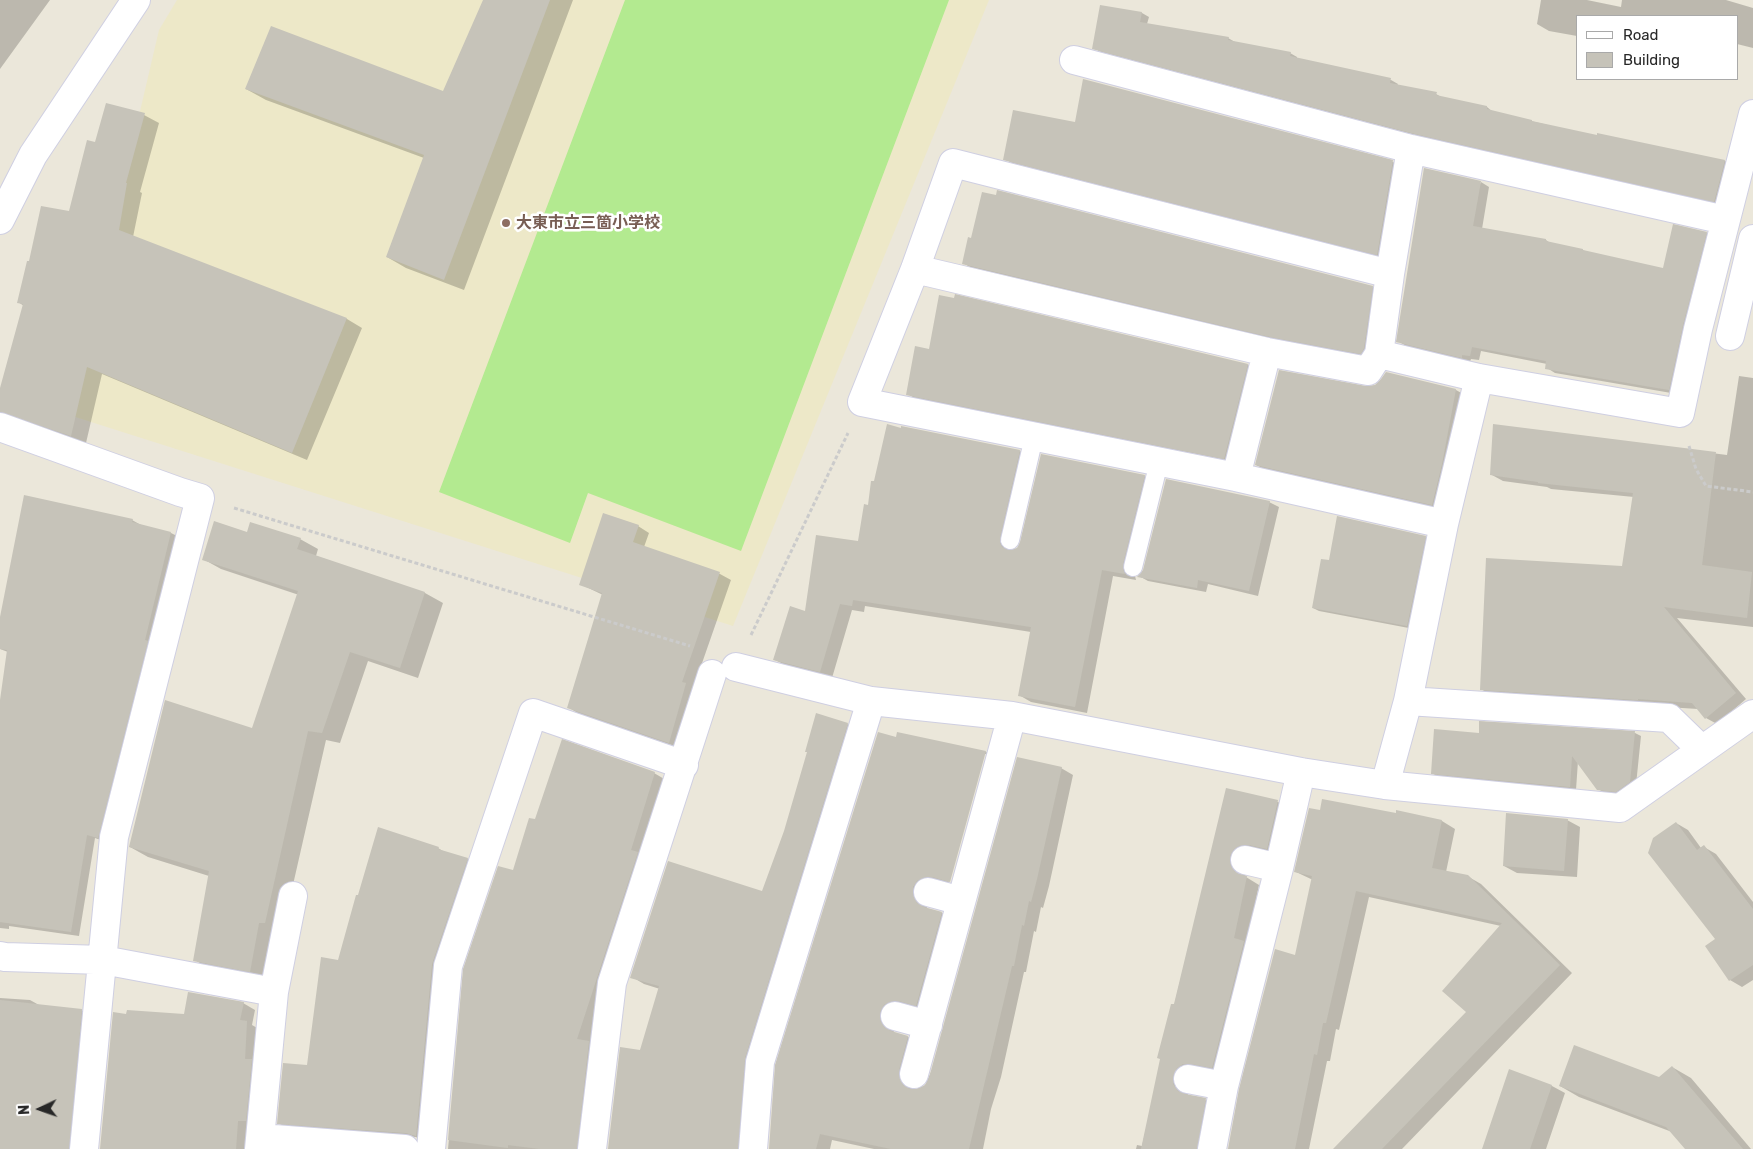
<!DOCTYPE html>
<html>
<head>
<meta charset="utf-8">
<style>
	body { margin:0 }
	#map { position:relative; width:1753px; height:1149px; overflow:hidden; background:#ebe7da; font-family:Rubik,sans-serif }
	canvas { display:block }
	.legend { position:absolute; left:1576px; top:15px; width:162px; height:65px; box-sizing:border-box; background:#fff; border:1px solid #a9a9a9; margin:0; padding:6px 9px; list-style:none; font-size:15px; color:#282828 }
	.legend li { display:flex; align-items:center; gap:10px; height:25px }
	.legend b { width:25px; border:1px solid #a9a9a9 }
	.north { position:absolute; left:15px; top:1084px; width:50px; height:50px; -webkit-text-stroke:4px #fff; paint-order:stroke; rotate:267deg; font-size:14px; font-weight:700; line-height:20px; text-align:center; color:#282828 }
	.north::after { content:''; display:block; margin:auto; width:18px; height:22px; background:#282828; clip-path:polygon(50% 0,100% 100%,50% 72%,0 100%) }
</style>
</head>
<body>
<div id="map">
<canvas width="1753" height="1149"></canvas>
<ul class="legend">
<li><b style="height:6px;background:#fff"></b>Road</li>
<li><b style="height:14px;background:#c6c3b9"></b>Building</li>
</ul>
<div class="north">N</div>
</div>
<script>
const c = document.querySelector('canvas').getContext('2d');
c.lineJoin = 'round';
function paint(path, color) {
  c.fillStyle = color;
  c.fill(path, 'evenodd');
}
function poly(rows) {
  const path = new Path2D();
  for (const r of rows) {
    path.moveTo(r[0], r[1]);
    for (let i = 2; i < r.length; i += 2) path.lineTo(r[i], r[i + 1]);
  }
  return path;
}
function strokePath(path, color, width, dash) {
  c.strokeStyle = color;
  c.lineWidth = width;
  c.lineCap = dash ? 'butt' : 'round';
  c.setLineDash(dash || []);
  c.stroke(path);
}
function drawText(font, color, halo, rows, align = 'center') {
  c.font = font + ' Rubik,"Noto Sans JP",sans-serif';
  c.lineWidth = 5;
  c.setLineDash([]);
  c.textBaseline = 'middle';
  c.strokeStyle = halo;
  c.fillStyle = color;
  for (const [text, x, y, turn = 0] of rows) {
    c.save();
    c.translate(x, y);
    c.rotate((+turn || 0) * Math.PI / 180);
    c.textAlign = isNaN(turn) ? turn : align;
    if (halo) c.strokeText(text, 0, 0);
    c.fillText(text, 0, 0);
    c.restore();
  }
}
paint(poly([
	[177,0,989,0,733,626,69,415,159,30]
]), '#ede8c8');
paint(poly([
	[625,0,949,0,741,551,588,493,570,543,439,492]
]), '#b3ea90');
paint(poly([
	[0,0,50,0,0,69],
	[484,0,573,0,464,290,406,268,387,257,424,158,266,100,246,89,444,92],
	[1541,0,1587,0,1621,7,1622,0,1726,0,1753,8,1753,48,1737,44,1737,16,1577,16,1577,36,1549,31,1537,24],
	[1101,6,1142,13,1149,17,1147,24,1228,38,1235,42,1290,53,1297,57,1297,59,1391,80,1398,84,1397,86,1436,94,1443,98,1487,107,1493,112,1598,137,1725,161,1732,165,1721,205,1423,137,1101,52,1094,48],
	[1084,80,1393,162,1400,166,1384,258,1012,163,1005,159,1076,124],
	[144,115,159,123,140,192,142,193,133,237,347,319,362,328,307,460,102,374,86,443,0,414,0,391,24,306,18,302,30,263,70,213,96,144],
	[1481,182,1489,187,1482,229,1546,240,1550,243,1583,250,1588,253,1664,270,1706,233,1715,238,1677,394,1555,373,1547,368,1547,364,1481,351,1479,360,1471,359,1470,362,1406,346,1398,341],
	[963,263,1372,287,1378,291,1367,356,1278,340,970,267],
	[930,350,1248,365,1254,368,1231,461,914,398,908,394],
	[1739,376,1753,378,1753,627,1677,618,1746,699,1717,724,1706,718,1698,709,1492,696,1481,689,1623,567,1634,497,1551,489,1547,487,1503,481,1492,475,1494,425,1727,455],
	[1366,388,1456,390,1463,394,1440,509,1264,469,1256,465],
	[1020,451,1031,458,1011,545,1011,551,1018,549,1144,476,1156,483,1134,572,1136,580,1113,576,1087,713,1031,702,1019,695,1031,632,865,606,864,612,852,610,832,678,787,666,775,660,806,613,859,543,869,506],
	[1269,502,1279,507,1258,596,1208,584,1206,592,1148,581,1139,576],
	[132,520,141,525,171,533,179,537,106,842,95,838,79,936,9,926,9,929,0,928,0,709,8,652,0,649,0,625],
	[638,526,649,533,644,547,720,574,731,580,693,689,696,691,680,748,579,714,568,707,603,595,580,584],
	[247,533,300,539,318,549,316,556,425,593,443,603,418,678,368,661,340,743,326,740,282,933,268,981,212,971,195,960,209,876,148,857,130,847,253,729,299,595,221,569,203,559],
	[1425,537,1431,541,1414,629,1319,611,1313,608,1330,562],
	[847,724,859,731,750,1149,609,1149,660,989,644,984,632,977,763,892],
	[898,733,986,752,998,759,963,888,951,885,987,754,984,754,948,884,925,903,928,910,942,913,954,920,929,1012,892,1028,895,1034,908,1037,920,1044,911,1085,913,1090,925,1086,1061,768,1073,775,1049,886,1043,908,1041,907,1036,932,1034,931,1026,972,1024,972,1001,1077,991,1109,983,1149,874,1149,832,1140,830,1149,770,1149],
	[1635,733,1641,736,1636,785,1623,795,1605,793,1598,789,1578,761,1576,790,1438,777,1432,773,1480,734],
	[654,773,666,780,649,860,590,1043,601,1049,589,1149,448,1149,465,970,514,872,535,821],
	[1227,789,1278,802,1291,809,1280,856,1243,872,1246,877,1259,885,1247,944,1226,1074,1186,1092,1189,1096,1205,1100,1218,1107,1210,1149,1136,1149,1137,1145,1142,1146,1174,1006],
	[1397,811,1442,821,1455,829,1446,872,1467,876,1481,884,1572,973,1402,1149,1334,1149,1468,1012,1501,926,1369,897,1339,1030,1336,1029,1330,1061,1327,1061,1309,1149,1229,1149,1296,956,1313,880,1296,872,1321,812,1396,815],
	[1567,820,1580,827,1577,877,1517,873,1504,866],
	[1676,823,1688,830,1701,848,1704,847,1716,854,1753,902,1753,980,1742,987,1730,980,1707,946,1716,939],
	[438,848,446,853,467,859,475,863,424,1142,416,1137,287,1128,278,1123,308,1066,339,962],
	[0,998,30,1000,39,1005,81,1010,93,1017,81,1149,0,1149],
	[243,1003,255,1010,252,1025,259,1029,256,1149,101,1149,127,1015,185,1015],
	[1672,1067,1691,1078,1751,1149,1687,1149,1672,1132,1579,1097,1560,1086,1659,1078],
	[1510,1071,1552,1086,1565,1093,1546,1149,1483,1149]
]), '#0003');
paint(poly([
	[483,0,550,0,444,280,386,257,424,155,245,89,271,26,443,91],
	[1100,5,1142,12,1140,22,1229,37,1228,40,1291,52,1290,56,1391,78,1390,83,1437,92,1436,95,1487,106,1487,109,1532,120,1532,121,1597,135,1597,133,1725,160,1714,202,1415,134,1092,49],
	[1083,79,1393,160,1377,255,1003,160,1013,110,1075,122],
	[106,103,145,113,126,183,127,183,119,230,347,318,292,453,87,367,71,436,0,412,0,388,23,304,17,303,27,261,29,261,41,206,69,211,87,140,95,142],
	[1424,168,1481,181,1473,226,1546,239,1546,241,1583,249,1583,250,1663,268,1673,224,1707,232,1683,325,1669,390,1545,369,1546,361,1472,347,1470,356,1462,355,1462,358,1396,342],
	[997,190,1373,286,1364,348,1361,354,1270,337,962,264,968,237,971,238,982,192,996,195],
	[955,294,1248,364,1224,459,906,395,915,346,929,349,939,295,954,298],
	[1279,370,1366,386,1375,385,1381,379,1386,372,1456,389,1442,464,1432,505,1255,465],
	[887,424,901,428,901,426,1020,450,1000,538,1000,543,1002,547,1008,550,1017,548,1020,542,1041,454,1145,475,1123,564,1123,569,1125,574,1102,570,1075,707,1018,696,1031,627,853,600,852,606,840,604,820,672,773,660,790,606,805,611,816,535,858,541,864,504,868,505,871,481,874,481],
	[1493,424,1716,452,1702,565,1752,572,1747,618,1664,607,1736,693,1705,719,1692,703,1638,699,1638,700,1480,690,1486,558,1622,566,1633,493,1538,483,1538,482,1490,475],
	[1166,479,1270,501,1249,591,1198,580,1197,588,1137,577,1143,570],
	[24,495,133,519,132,522,171,532,145,640,148,641,98,838,87,835,71,932,0,922,0,700,7,650,0,649,0,617],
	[603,513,639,525,633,542,720,572,682,682,686,683,669,743,567,708,602,593,579,585],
	[1337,516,1426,536,1407,626,1312,608,1321,559,1329,560],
	[214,521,247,532,250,522,301,538,297,549,425,592,400,668,350,652,322,733,308,731,265,923,259,923,250,972,193,961,209,871,129,847,165,700,252,728,298,591,202,560],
	[816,713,848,723,745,1058,738,1149,608,1149,620,1047,640,1050,659,986,630,978,668,861,762,891,784,831,807,752,805,752],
	[1479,721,1635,731,1630,782,1616,792,1597,790,1572,756,1570,787,1431,774,1434,729,1479,733],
	[878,732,896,737,897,732,986,751,950,882,932,877,925,877,917,881,913,887,913,895,917,903,924,907,942,912,916,1006,899,1001,892,1001,884,1005,880,1012,880,1020,884,1027,891,1031,908,1036,899,1070,899,1077,903,1085,910,1089,917,1089,925,1085,929,1078,1017,757,1062,767,1037,879,1031,902,1029,901,1024,926,1022,925,1014,966,1012,966,969,1149,891,1149,820,1134,816,1149,769,1149,775,1065],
	[562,739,655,772,631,850,638,852,577,1039,589,1041,577,1149,540,1149,508,1145,508,1148,448,1140,463,969,498,866,513,870,529,818,535,819],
	[1226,788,1278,800,1267,849,1249,845,1241,845,1234,849,1230,856,1230,864,1234,871,1247,876,1234,938,1244,941,1212,1068,1191,1064,1183,1064,1177,1068,1173,1076,1173,1084,1178,1091,1185,1094,1206,1098,1197,1149,1141,1149,1160,1059,1157,1058,1171,1004,1174,1004],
	[1322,799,1396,813,1396,810,1442,820,1432,868,1468,875,1560,965,1382,1149,1333,1149,1466,1012,1442,991,1502,923,1356,891,1326,1023,1323,1023,1317,1055,1314,1054,1295,1149,1228,1149,1239,1089,1275,949,1295,955,1312,876,1294,872,1309,808,1320,810],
	[1506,813,1568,819,1564,871,1503,866],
	[1676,822,1697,850,1704,845,1753,909,1753,965,1729,981,1705,946,1715,939,1648,853,1653,838],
	[378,827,439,847,438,849,468,858,432,964,416,1136,406,1133,277,1124,283,1063,307,1065,321,957,338,960,356,895,358,895],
	[188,992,244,1002,240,1020,247,1021,245,1059,252,1059,246,1121,238,1121,236,1149,100,1149,113,1012,126,1014,127,1010,184,1014],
	[0,1000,82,1009,69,1149,0,1149],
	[1574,1045,1659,1077,1672,1066,1743,1149,1685,1149,1666,1127,1559,1086],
	[1509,1069,1552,1085,1530,1149,1482,1149]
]), '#c6c3b9');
const service = poly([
	[1010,540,1034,437],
	[1133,567,1159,462]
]);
const minor = poly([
	[1074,60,1411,149,1725,220],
	[0,220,33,155,136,0],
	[915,269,1267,352,1368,371,1379,354,1390,274,1411,149],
	[1390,274,953,163,915,269,862,402,1236,477,1444,524],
	[1730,336,1753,239],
	[1379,354,1479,378,1680,413,1698,329,1753,114],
	[0,427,180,492,200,498,114,837,84,1149],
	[1236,477,1267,352],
	[736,667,871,701,1012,716,1301,772,1385,785,1620,808,1753,714],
	[1408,701,1669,718,1702,750],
	[1385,785,1408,701,1444,524,1479,378],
	[1245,860,1279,868],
	[928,892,961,901],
	[0,956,5,957,103,960,274,992],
	[895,1016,928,1025],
	[914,1074,1012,716],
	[1188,1079,1224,1086],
	[261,1138,405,1149],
	[259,1149,274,992,293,896],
	[431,1149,448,966,533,713,684,765],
	[592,1149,612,983,712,674],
	[753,1149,760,1062,871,701],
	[1212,1149,1224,1086,1279,868,1301,772]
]);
strokePath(service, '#cfcfe2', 20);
strokePath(minor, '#cfcfe2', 30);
strokePath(poly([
	[1689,446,1696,469,1706,486,1753,492],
	[234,508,690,646],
	[751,635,848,433]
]), '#cbcbcb', 3, [4, 2.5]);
strokePath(service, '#fff', 18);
strokePath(minor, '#fff', 28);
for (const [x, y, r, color] of [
	[506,223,5,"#8d6e63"]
]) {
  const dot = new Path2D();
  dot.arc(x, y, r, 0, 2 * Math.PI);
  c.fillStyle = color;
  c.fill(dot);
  strokePath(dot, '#fff', 2);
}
drawText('bold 16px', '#785e54', '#fff', [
	["大東市立三箇小学校",516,223]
], 'left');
</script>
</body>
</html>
